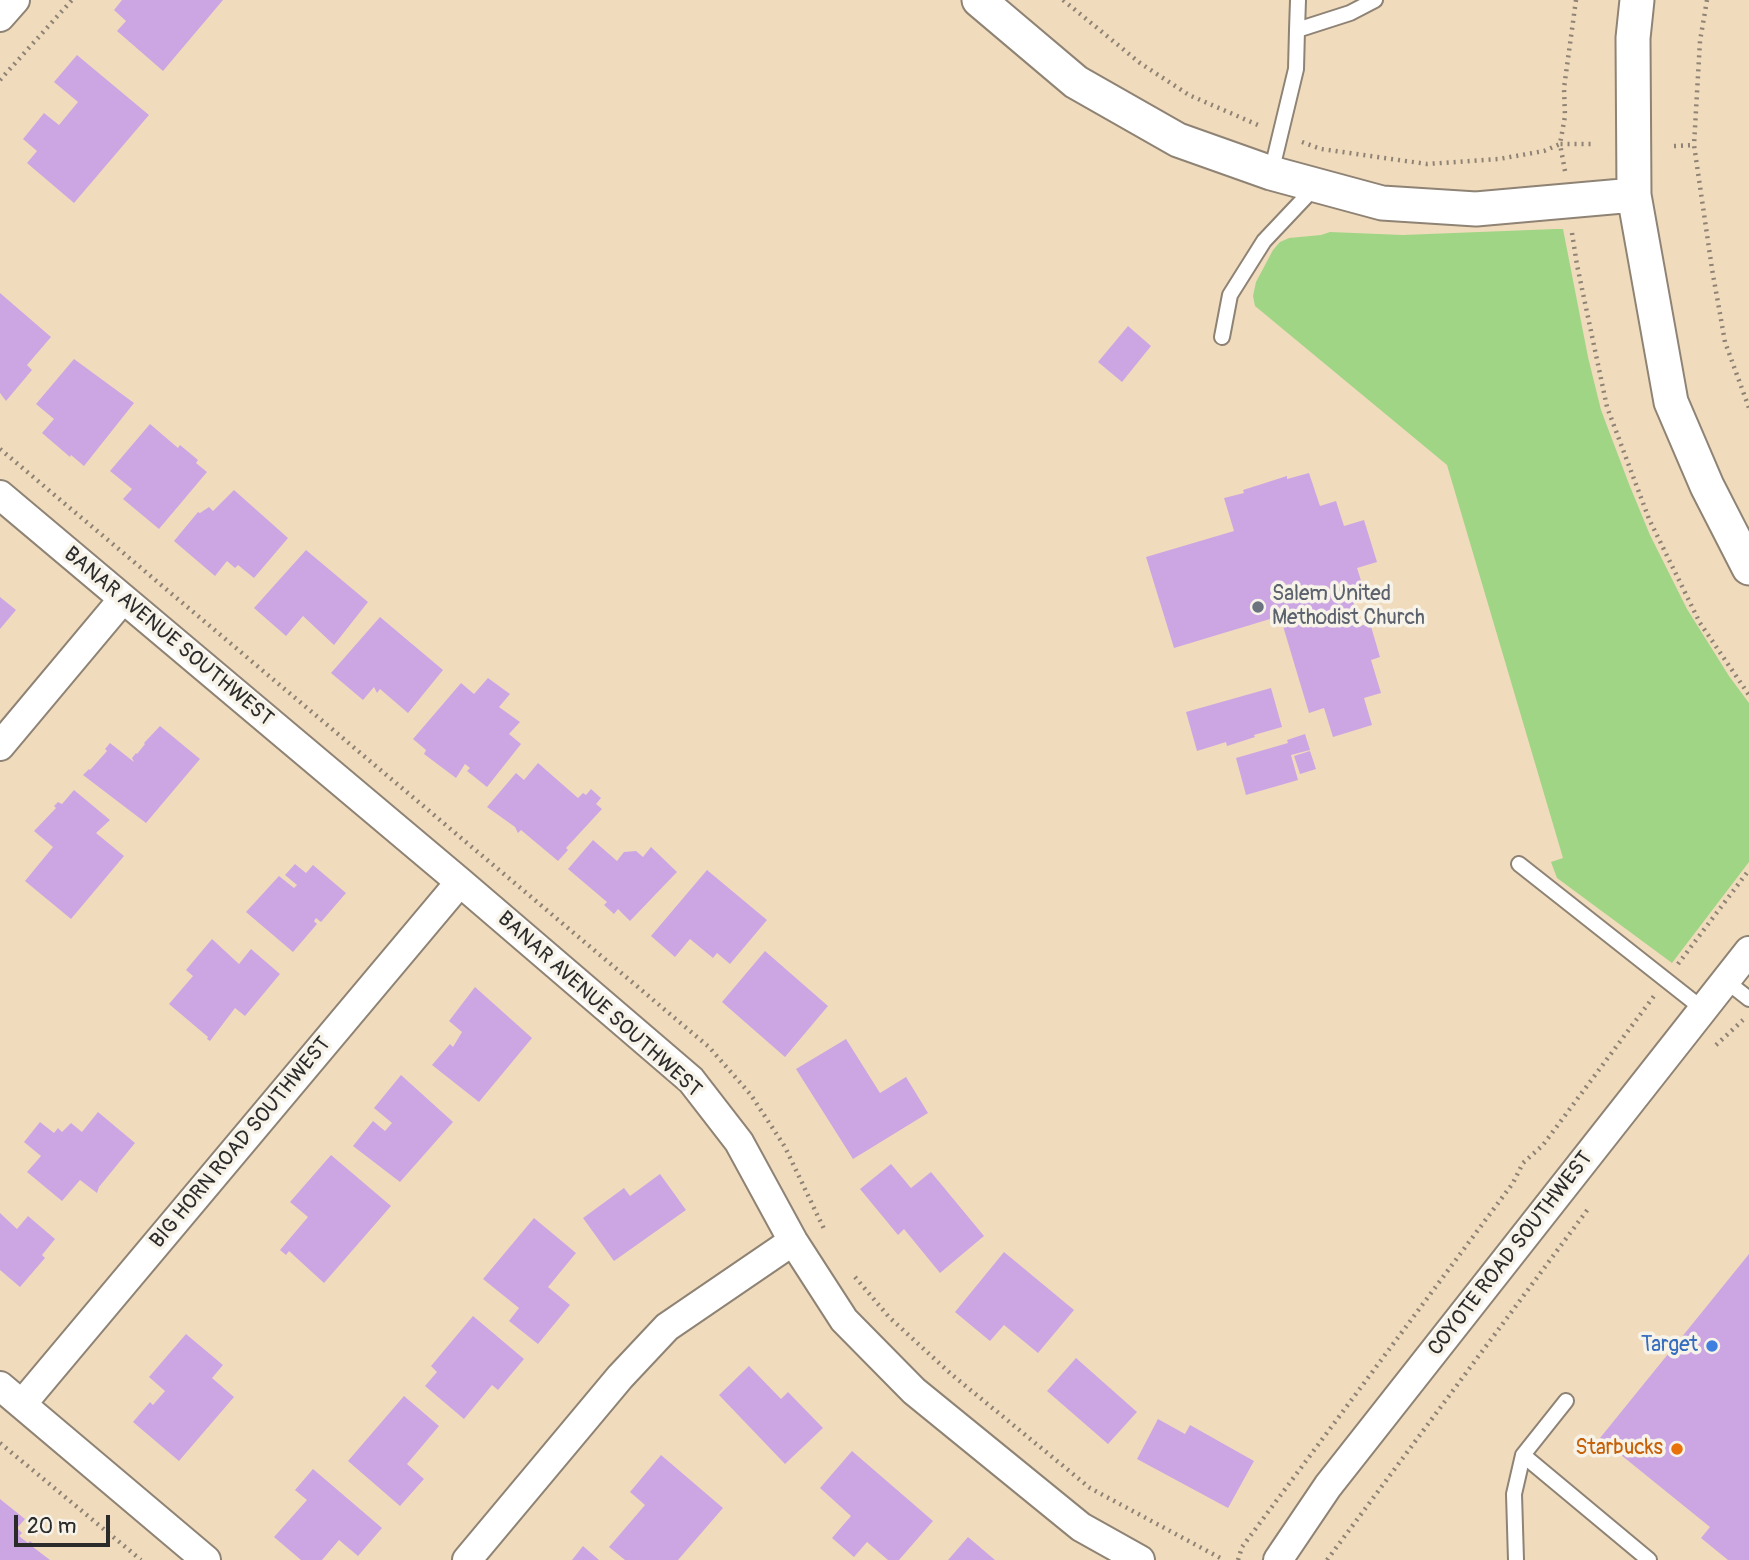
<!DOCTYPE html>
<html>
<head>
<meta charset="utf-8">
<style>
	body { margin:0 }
	#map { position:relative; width:1749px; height:1560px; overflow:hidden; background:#f1dbbd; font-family:Pangolin,sans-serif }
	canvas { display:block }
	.scale { position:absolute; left:14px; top:1515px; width:96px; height:32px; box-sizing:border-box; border:4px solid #2b2b2b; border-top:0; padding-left:9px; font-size:21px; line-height:24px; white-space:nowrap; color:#2b2b2b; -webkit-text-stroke:5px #f7f3e8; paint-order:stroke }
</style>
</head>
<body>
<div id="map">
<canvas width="1749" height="1560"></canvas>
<div class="scale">20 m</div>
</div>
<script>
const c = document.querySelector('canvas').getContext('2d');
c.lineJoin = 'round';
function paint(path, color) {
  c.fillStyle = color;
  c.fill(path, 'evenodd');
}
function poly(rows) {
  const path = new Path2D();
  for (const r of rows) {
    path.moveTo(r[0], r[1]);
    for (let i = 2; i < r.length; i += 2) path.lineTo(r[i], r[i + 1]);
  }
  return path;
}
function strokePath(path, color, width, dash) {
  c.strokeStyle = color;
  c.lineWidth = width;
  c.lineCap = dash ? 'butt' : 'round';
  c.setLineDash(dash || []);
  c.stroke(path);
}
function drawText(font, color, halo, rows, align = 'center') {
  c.font = font + ' Pangolin,sans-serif';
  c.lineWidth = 7;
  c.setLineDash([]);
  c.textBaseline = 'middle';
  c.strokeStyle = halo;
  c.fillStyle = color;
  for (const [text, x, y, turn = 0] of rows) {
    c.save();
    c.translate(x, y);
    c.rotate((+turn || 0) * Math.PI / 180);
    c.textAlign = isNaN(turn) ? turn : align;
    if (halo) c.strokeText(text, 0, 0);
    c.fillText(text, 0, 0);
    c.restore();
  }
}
paint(poly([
	[1555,229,1563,229,1588,357,1601,410,1629,484,1650,535,1687,609,1729,676,1749,703,1749,862,1672,963,1557,878,1551,862,1563,858,1447,465,1255,306,1253,296,1256,282,1273,250,1280,242,1289,238,1321,235,1330,232,1403,235]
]), '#a0d585');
paint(poly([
	[122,0,223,0,163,71,117,31,126,21,114,10],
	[77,55,149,115,74,203,27,163,37,151,23,139,44,113,59,125,78,102,54,82],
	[0,293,51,337,27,365,32,370,6,401,0,393],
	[1128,326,1151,346,1122,382,1098,362],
	[74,359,134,403,84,466,71,455,70,457,42,433,54,419,36,404],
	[150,424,178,448,180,445,198,460,196,463,207,472,159,529,123,499,132,489,110,471],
	[1309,473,1320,506,1336,501,1344,526,1364,520,1377,562,1357,568,1365,593,1352,597,1360,626,1370,623,1380,657,1371,660,1381,693,1364,698,1372,725,1333,737,1324,708,1309,713,1280,616,1174,648,1146,557,1234,531,1224,498,1244,493,1243,490,1287,476,1287,479],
	[234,490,288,538,254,578,238,565,235,568,227,561,215,576,174,541,198,512,200,513,209,507,213,511],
	[306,550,368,602,334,645,303,616,286,636,254,608],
	[0,597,16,610,0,629],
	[380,617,443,670,408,713,380,689,377,693,374,687,363,700,331,673],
	[488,678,510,694,499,707,520,722,509,734,521,744,487,787,467,771,470,768,465,764,456,778,424,754,426,750,413,739,461,683,474,694],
	[1271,688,1282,727,1254,735,1255,737,1227,746,1226,742,1197,751,1186,712],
	[160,726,200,759,146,823,83,775,89,769,90,770,107,751,105,749,110,743,134,762,132,758,136,753,137,754,145,744,144,743],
	[1305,734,1310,750,1291,755,1298,780,1246,795,1236,758,1288,743,1287,740],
	[1310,751,1316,769,1300,774,1294,756],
	[538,763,578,798,583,793,586,795,591,789,601,798,596,804,602,809,566,848,568,850,558,861,521,830,518,833,515,827,487,807,516,773,524,780],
	[74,790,110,820,96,833,124,856,71,919,25,881,53,847,34,831,56,808,54,806,58,802,62,804],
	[593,840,617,861,624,852,636,851,643,857,651,847,677,872,630,921,618,909,614,914,604,905,607,902,568,869],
	[295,864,306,873,313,865,346,893,321,922,316,918,314,921,317,924,293,952,246,912,279,876,294,888,297,885,285,875],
	[707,870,767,920,730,964,717,953,713,958,690,939,675,957,651,936],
	[212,939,239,964,251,949,280,974,245,1016,235,1008,210,1041,207,1039,208,1037,169,1004,193,976,186,970],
	[765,951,828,1006,785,1057,722,1002],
	[475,987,532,1038,479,1102,432,1065,450,1044,453,1047,462,1032,449,1021],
	[846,1039,880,1093,906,1077,928,1113,853,1159,796,1069],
	[401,1075,453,1122,400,1182,353,1146,373,1121,385,1131,392,1123,374,1108],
	[98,1112,135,1143,99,1187,97,1193,80,1180,62,1201,27,1172,41,1156,24,1142,40,1122,54,1133,58,1128,62,1132,71,1123,82,1132],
	[331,1155,391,1206,324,1283,289,1251,286,1255,280,1250,308,1217,290,1202],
	[891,1164,911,1188,931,1172,984,1236,940,1273,904,1229,898,1235,860,1189],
	[660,1174,686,1210,614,1261,583,1218,624,1188,630,1196],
	[0,1213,17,1229,28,1216,55,1239,42,1255,45,1258,20,1287,0,1270],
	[534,1218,576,1253,548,1287,570,1305,538,1344,509,1321,519,1308,483,1279],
	[1004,1252,1074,1310,1038,1353,1004,1325,990,1341,955,1312],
	[1749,1254,1749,1560,1728,1560,1701,1538,1710,1527,1600,1438],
	[473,1316,524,1359,498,1390,492,1385,464,1419,425,1386,437,1372,431,1366],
	[186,1334,223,1365,212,1378,234,1397,179,1461,133,1422,150,1402,153,1405,165,1391,149,1377],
	[1076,1358,1137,1412,1108,1444,1047,1391],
	[749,1366,781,1399,788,1392,823,1428,785,1464,719,1395],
	[404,1396,439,1426,407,1464,424,1479,400,1506,348,1461],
	[1158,1419,1185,1434,1190,1425,1254,1461,1228,1508,1137,1459],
	[852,1451,933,1521,899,1560,888,1560,867,1542,854,1557,832,1538,851,1516,820,1488],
	[661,1455,723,1508,678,1560,625,1560,609,1547,645,1505,630,1492],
	[313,1469,382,1528,358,1556,339,1540,322,1560,301,1560,274,1537,307,1500,295,1490],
	[0,1499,25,1519,17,1528,22,1533,19,1536,28,1543,30,1541,35,1545,33,1547,50,1560,0,1560],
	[968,1537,995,1560,948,1560],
	[583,1546,599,1560,572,1560]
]), '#cca6e3');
const service = poly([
	[1297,30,1298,0],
	[1271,173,1296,69,1297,30,1350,13,1375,0],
	[1222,337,1230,295,1264,241,1315,187],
	[1519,864,1704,1010],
	[1726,981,1749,999],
	[1523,1455,1649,1560],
	[1516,1560,1514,1494,1523,1455,1566,1401]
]);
const minor = poly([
	[0,17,15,0],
	[0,495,460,882,691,1080,739,1142,793,1241,844,1320,914,1391,1081,1527,1140,1560],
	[0,746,123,599],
	[0,1386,206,1560],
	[22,1404,460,882],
	[467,1560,620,1377,667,1327,793,1241],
	[1278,1560,1328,1486,1749,951]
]);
const tertiary = poly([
	[979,0,1076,82,1178,140,1271,173,1382,203,1476,209,1634,195],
	[1637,0,1633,38,1634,195,1671,402,1707,486,1749,568]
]);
strokePath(service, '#8e8374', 18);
strokePath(minor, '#8e8374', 32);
strokePath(tertiary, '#8e8374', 37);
strokePath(poly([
	[1063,0,1140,63,1189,95,1258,125],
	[1707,0,1700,41,1694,145,1712,269,1725,342,1749,408],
	[0,80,72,0],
	[1302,142,1321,149,1427,164,1499,159,1544,151,1560,144,1565,116,1564,88,1576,0],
	[1674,146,1694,145],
	[1565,171,1560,144,1593,144],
	[1572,233,1577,265,1607,407,1649,519,1700,623,1749,695],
	[0,449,709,1047,751,1095,785,1147,824,1229],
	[1678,964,1749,870],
	[1716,1045,1743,1020],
	[855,1277,889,1317,951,1374,1090,1488,1224,1560],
	[0,1443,141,1560],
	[1238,1560,1242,1547,1513,1183,1523,1163,1543,1145,1654,996],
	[1327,1560,1588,1209]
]), '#8e8374', 4.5, [2, 5]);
strokePath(service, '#fff', 14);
strokePath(minor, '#fff', 28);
strokePath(tertiary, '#fff', 33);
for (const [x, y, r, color] of [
	[1258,607,7,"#6b7280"],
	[1712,1346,7,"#3f7fe0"],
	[1677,1449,7,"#e8710a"]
]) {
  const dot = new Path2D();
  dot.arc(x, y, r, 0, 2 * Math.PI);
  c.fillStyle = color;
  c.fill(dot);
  strokePath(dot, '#f7f3e8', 2.5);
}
drawText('21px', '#5b616d', '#f7f3e8', [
	["Salem United",1272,595],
	["Methodist Church",1272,619]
], 'left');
drawText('21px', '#2b2b2b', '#f7f3e8', [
	["BANAR AVENUE SOUTHWEST",168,637,40],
	["BANAR AVENUE SOUTHWEST",599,1005,42],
	["BIG HORN ROAD SOUTHWEST",241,1143,-50],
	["COYOTE ROAD SOUTHWEST",1511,1254,-52]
]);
drawText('21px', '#366cbe', '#f7f3e8', [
	["Target",1698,1346]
], 'right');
drawText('21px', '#c56008', '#f7f3e8', [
	["Starbucks",1663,1449]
], 'right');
</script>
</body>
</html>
